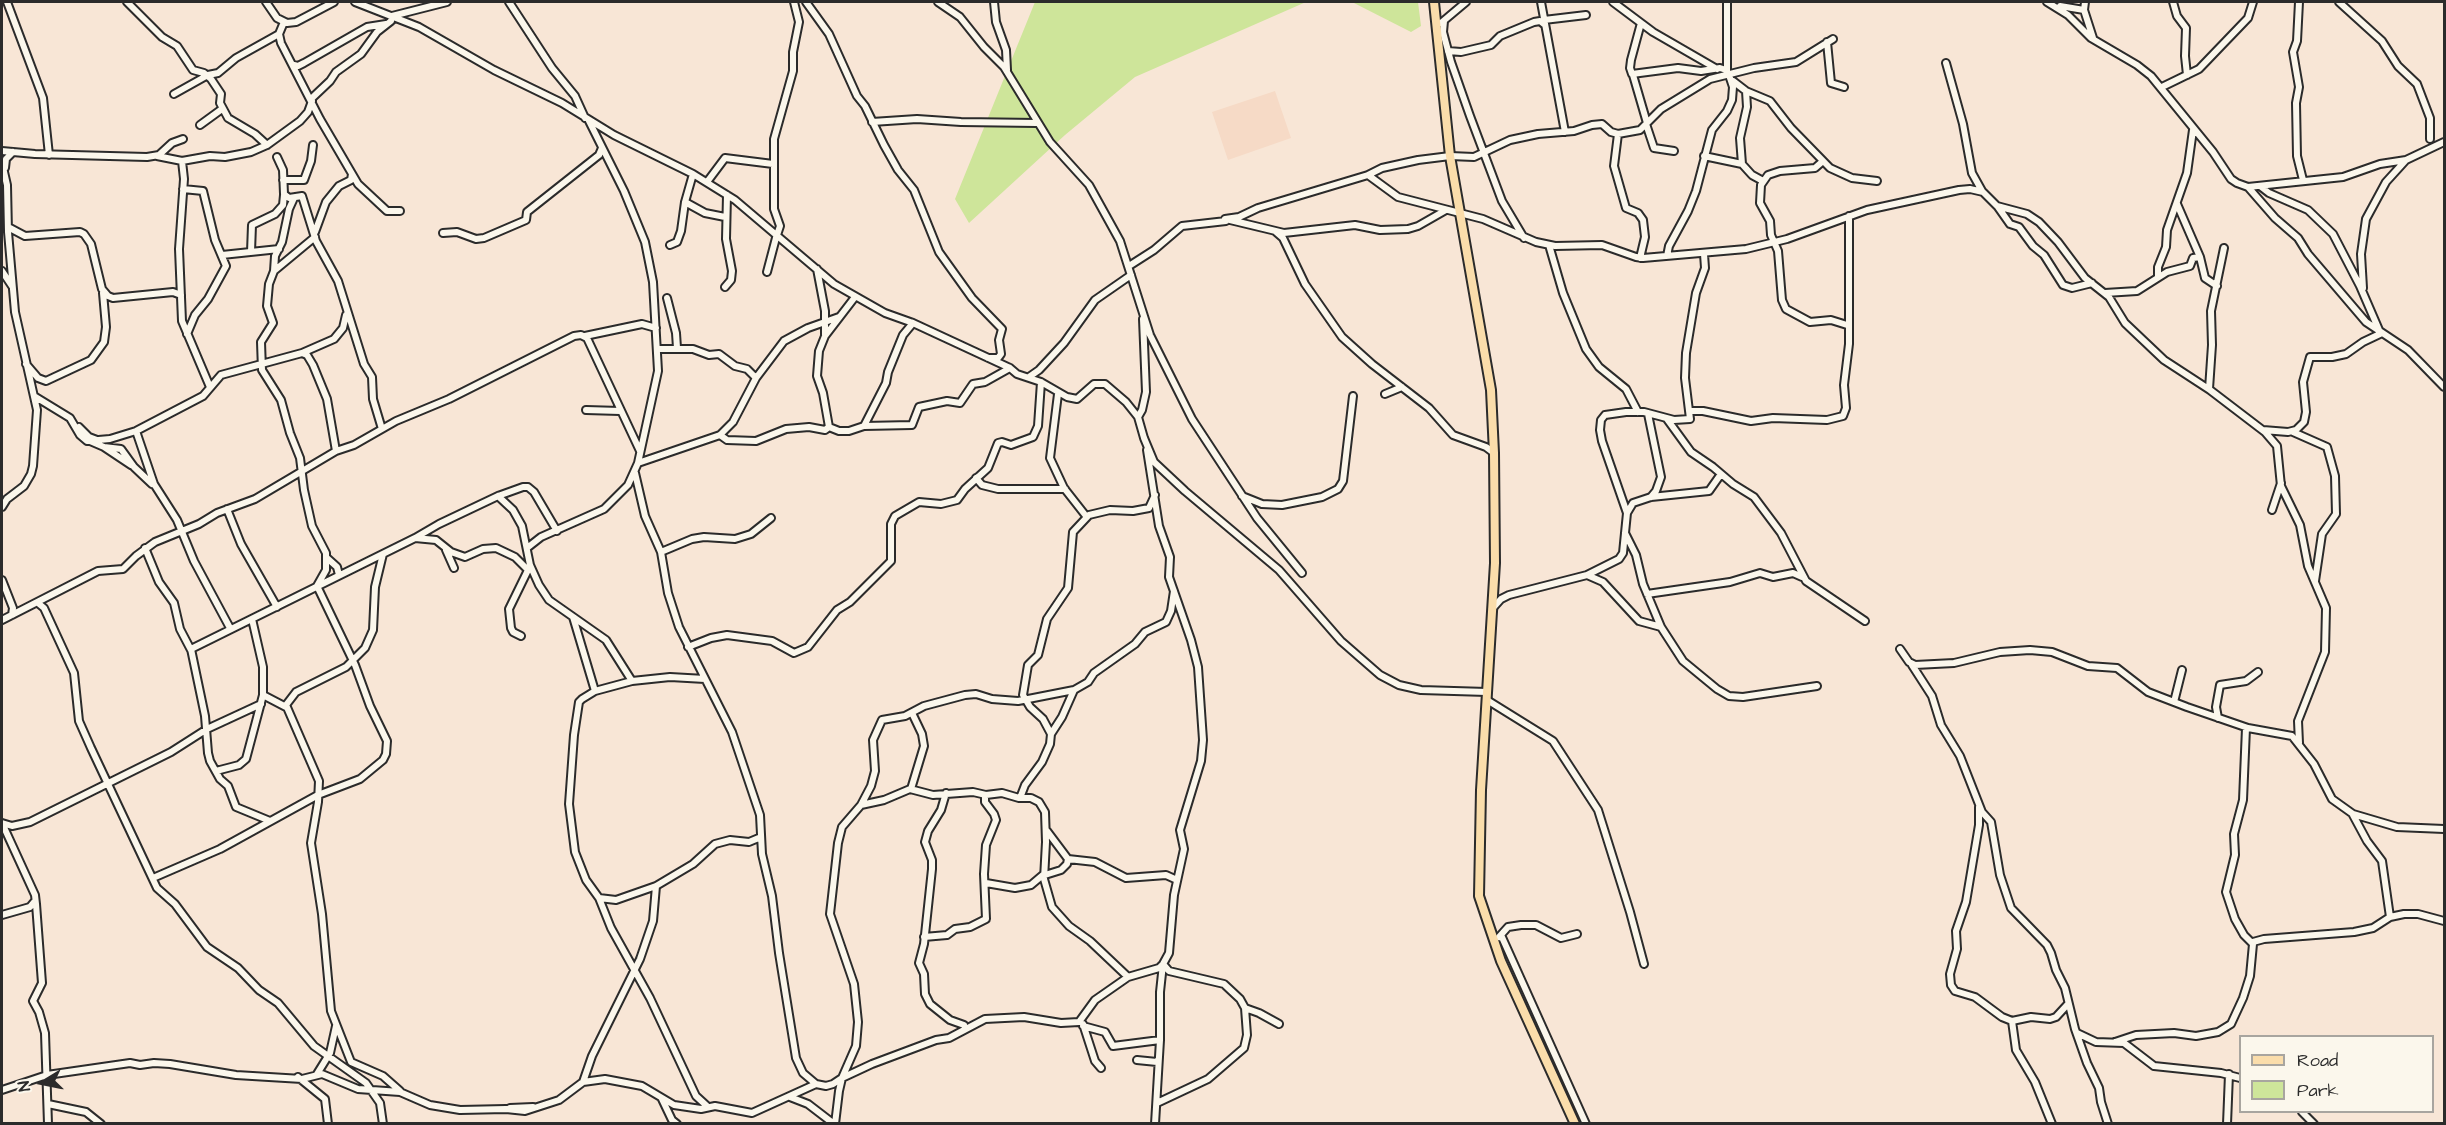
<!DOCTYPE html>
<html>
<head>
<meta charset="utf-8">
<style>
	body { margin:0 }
	#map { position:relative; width:2446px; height:1125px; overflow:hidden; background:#f8e6d6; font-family:"Architects Daughter",sans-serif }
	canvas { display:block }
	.frame { position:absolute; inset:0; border:3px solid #2b2b2b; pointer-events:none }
	.legend { position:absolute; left:2239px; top:1035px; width:195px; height:78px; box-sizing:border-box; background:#fbf7ec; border:2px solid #a8a59f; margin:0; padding:8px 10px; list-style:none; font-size:18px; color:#2b2b2b }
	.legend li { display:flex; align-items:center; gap:12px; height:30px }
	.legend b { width:30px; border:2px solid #a8a59f }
	.north { position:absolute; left:12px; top:1053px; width:60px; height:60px; -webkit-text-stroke:4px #fbf7ec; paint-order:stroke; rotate:260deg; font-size:16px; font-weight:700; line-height:24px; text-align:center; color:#2b2b2b }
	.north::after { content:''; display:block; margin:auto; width:21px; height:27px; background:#2b2b2b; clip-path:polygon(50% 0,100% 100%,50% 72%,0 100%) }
</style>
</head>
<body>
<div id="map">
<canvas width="2446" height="1125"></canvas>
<div class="frame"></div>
<ul class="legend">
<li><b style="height:8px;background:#faddab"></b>Road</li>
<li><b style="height:16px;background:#cee59a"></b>Park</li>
</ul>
<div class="north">N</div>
</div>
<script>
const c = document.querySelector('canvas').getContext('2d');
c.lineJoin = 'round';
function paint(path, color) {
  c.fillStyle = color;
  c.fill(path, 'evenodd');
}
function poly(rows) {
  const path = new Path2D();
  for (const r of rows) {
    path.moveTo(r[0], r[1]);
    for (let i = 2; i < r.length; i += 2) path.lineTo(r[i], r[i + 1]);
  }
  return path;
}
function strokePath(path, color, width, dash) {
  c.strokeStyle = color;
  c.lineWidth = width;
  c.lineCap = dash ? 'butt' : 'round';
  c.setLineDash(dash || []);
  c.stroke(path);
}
paint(poly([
	[1275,91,1291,138,1228,160,1212,112]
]), '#f6dac6');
paint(poly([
	[1035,2,1306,2,1135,77,1065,135,969,223,955,199],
	[1352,2,1418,2,1421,26,1411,32]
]), '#cee59a');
const minor = poly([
	[7,2,43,98,49,155],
	[127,2,162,37,177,46,193,70,204,73,211,79,221,94,220,103,228,118,255,134,267,145],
	[266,2,277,18,287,23,296,22,334,2],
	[355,2,419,27,494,70,562,103,614,135,693,174,735,200,834,284,885,313,913,323,1010,368,1017,374,1041,382,1067,397,1077,399,1094,384,1105,384,1126,402,1138,417,1144,438,1154,462,1185,491,1279,570,1341,641,1380,675,1399,685,1421,690,1487,692],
	[509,2,552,68,575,96,585,118],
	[806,2,829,34,857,96,865,106,884,145,898,170,914,190,939,252,972,298,1002,329,999,340,1001,354,998,358,988,358],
	[938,2,960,17,984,47,1004,67,1050,142,1089,185,1120,241,1150,335,1192,419,1257,518,1302,573],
	[994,2,996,22,1006,50,1007,70],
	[1541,2,1565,132],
	[1613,2,1653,32,1717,69],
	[2047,2,2068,15,2091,38,2137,65,2151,76,2213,152,2231,179,2237,183,2248,187,2275,218,2298,238,2308,254,2366,322,2408,350,2444,387],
	[2085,2,2084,10,2093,38],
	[2173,2,2177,16,2186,28,2185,56,2187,75],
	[2299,2,2297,41,2293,52,2299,87,2296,103,2297,156,2303,180],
	[2339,2,2382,41,2398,66,2417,84,2430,118,2430,139],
	[2060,6,2084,10],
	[1544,20,1586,15],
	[1444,21,1443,32,1451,62,1470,116,1502,201,1524,238],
	[284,22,279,34,281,43,320,119,358,184,387,211,400,211],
	[1441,23,1466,2],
	[1641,23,1631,60,1630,68,1632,74,1678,68,1701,71,1720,68,1726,70],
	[1827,42,1831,83,1844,87],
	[1448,51,1461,52,1491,45,1500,36,1534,22,1540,21,1545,25],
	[1946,63,1963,124,1972,173,1982,191],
	[294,65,298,66,304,63,367,27,386,24],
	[1727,73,1727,2],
	[1633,75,1647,123],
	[1733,81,1746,91,1770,101,1791,128,1830,168,1852,178,1877,181],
	[2162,87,2199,69,2248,18,2253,2],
	[1746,91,1747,107,1740,138,1742,164,1752,175,1763,181],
	[174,94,208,75,218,73,236,58,279,34],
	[311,99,330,81,336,72,361,54,377,32,391,21,392,16,447,2],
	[872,122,917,119,961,122,1037,123],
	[1646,124,1654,148,1674,151],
	[200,125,222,109],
	[1618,134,1614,166,1626,208,1638,213,1643,220,1645,237,1640,258],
	[2,151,35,154,147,157,159,155,172,143,183,139],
	[157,156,182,161,210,156,225,157,251,152,267,145,300,121,308,112,312,101],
	[1704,156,1742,164],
	[277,157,283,170,284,194,289,198,302,196,316,241,338,281,364,364,372,377,373,399,382,429],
	[182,161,184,179,179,249,182,321,210,387],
	[1823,161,1815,168,1780,171,1768,175,1761,185,1760,203,1770,221,1771,235,1778,251,1782,300,1786,309,1810,322,1831,320,1847,325],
	[2,163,7,185,8,232,15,312,37,410,33,466,31,474,24,486,7,499,2,507],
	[5,168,6,159,13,152],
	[1368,175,1382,168,1418,160,1450,156,1474,157,1510,140,1538,134,1574,131,1592,125,1602,124,1611,132,1618,134,1640,130,1661,109,1710,79,1754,68,1796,62,1833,39],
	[283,180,304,180,311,161,313,145],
	[707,182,725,158,773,164],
	[2260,186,2269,193,2308,210,2333,234,2360,286,2379,330],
	[2248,187,2343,177,2380,164,2406,160,2444,142],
	[183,189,203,191,215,240,226,266,208,299,195,315,187,334],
	[685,202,705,213,725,217],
	[2177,204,2200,257,2205,278,2217,286],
	[1998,207,2010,224,2019,227,2033,246,2044,255,2063,285,2072,288,2092,283],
	[1230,220,1284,233,1355,225,1380,230,1408,229,1418,226,1446,210],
	[8,227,25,236,80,232,84,234,91,244,102,289,108,296,113,298,173,292,181,295],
	[1275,231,1283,238,1305,284,1342,337,1372,364,1429,408,1453,435,1486,447,1494,453],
	[315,232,326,202,339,186,351,180,352,174],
	[443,233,457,232,476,239,484,238,526,220,527,212,599,155,602,148],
	[777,235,780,226,774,209,774,139,793,71,793,52,799,22,794,2],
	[670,245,677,242,681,231,685,202,693,174],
	[1549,245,1563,293,1586,349,1599,367,1626,389,1638,412],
	[251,252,252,225,275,214,283,205,284,195],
	[222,255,279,249],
	[1667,256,1669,246,1688,211,1696,191,1712,130,1727,111,1732,100,1733,87,1729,75],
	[1129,266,1154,250,1182,226,1226,221,1225,219,1239,217,1258,208,1368,175,1398,197,1483,219,1536,242,1555,246,1602,245,1636,257,1643,258,1746,249,1787,239,1867,210,1959,190,1970,189,1983,192,1997,206,2027,214,2039,222,2058,242,2085,278,2109,297,2125,323,2164,360,2210,390,2265,432,2277,446,2281,486,2300,525,2308,566,2326,608,2325,652,2298,721,2299,743],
	[817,269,825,311,825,335],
	[2,271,12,286],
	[274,271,315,237],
	[767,272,777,234],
	[2158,276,2158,267,2166,247,2167,230,2187,173,2193,130],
	[725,287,731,280,732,271,726,239,727,195],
	[2363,288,2361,254,2366,219,2386,182,2406,160],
	[2105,293,2137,291,2167,272,2190,266,2193,258,2200,257],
	[667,298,676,333,677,348],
	[585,336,642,324,656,328],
	[658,349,693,349,709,355,719,354,735,366,747,369,756,378],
	[302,353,334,339,343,328,346,315],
	[26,364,38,378,46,381,91,360,104,342,106,327,103,293],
	[1029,377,1039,370,1064,343,1095,300,1131,275],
	[2209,389,2212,345,2211,311,2224,248],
	[1058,394,1050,458,1064,488,1086,516],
	[1385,394,1402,387],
	[34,396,70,418,80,435,87,441,110,439,136,431,203,396,221,375,302,353,307,355,313,365,327,399,336,451],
	[586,410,620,411],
	[1691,411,1703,411,1751,421,1773,418,1827,420,1843,416,1846,408,1844,385,1849,344,1849,216],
	[1648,414,1661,477,1656,491,1651,497],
	[1138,417,1142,410,1146,392,1143,319],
	[1667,419,1691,452,1713,467,1733,484,1754,497,1781,533,1806,581,1865,621],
	[864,426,912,425,919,407,947,401,960,403,973,384,985,382,1010,368],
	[79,427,89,437,97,440],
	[829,427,823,393,817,376,819,351,825,336,855,297],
	[2263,430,2288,432,2296,430,2304,422,2306,412,2303,382,2310,357,2332,357,2346,354,2363,342,2382,333],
	[136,431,154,484,177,520,194,561,230,628],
	[2293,432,2327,447,2335,476,2336,514,2322,534,2315,581],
	[720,435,727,440,756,441,786,429,809,427,825,430,829,427,839,431,849,431,864,426,886,383,888,372,903,335,913,323],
	[90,441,104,447,121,449,134,467,152,484],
	[104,447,131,465],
	[1147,450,1159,526,1170,557,1169,577,1191,640,1198,667,1203,740,1201,761,1180,830,1184,849,1174,895,1169,953,1163,964,1160,992,1160,1040,1155,1124],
	[638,463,720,435,733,422,756,378,784,341,808,328,839,317],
	[635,473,645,516,661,552,668,593,679,627,732,732,760,815,762,854,772,896,779,953,796,1058,803,1073,816,1084],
	[976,478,982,485,998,489,1065,489],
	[498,496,513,510,522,526,530,565,539,585,549,600,606,640,632,681],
	[1242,496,1262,504,1282,505,1322,497,1338,489,1343,481,1353,396],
	[227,509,241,544,277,607],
	[2272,510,2281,483],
	[1627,513,1602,441,1600,430,1601,420,1605,415,1626,412,1644,412,1674,420,1690,419,1685,378,1686,353,1696,293,1705,268,1704,254],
	[1625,533,1636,555,1643,584,1661,627,1683,661,1717,689,1729,696,1743,697,1817,686],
	[415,538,436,540,451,552,465,557,483,549,496,548,515,557,528,570],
	[145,548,159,582,174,603,180,629,191,650],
	[527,548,541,537,604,509,628,485,638,463,658,371,653,282,645,242,624,191,589,121],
	[446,550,454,568],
	[661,552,692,539,704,537,735,539,751,534,771,518],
	[383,554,375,587,373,630,365,648,346,667,296,692,286,705,319,781,318,802,311,843,322,914,331,1011,351,1062,383,1076,400,1091],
	[327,558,337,567,339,575],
	[1587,575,1603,582,1639,621,1661,627],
	[2,580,13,608,12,615],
	[1647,594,1730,582,1760,573,1773,577,1793,573,1802,577],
	[38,603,44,608,74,673,79,721,91,748,157,888,175,904,207,947,238,968,259,990,278,1003,314,1046,366,1083,380,1103,383,1124],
	[1492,609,1501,599,1509,595,1587,575,1619,559,1623,553,1627,513,1633,503,1651,497,1709,491,1721,474],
	[573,617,595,691],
	[2,620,98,571,123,569,136,556,155,542,199,524,217,513,255,499,336,451,354,445,396,421,449,399,574,336,581,335,587,338,640,451],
	[521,636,513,632,511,628,509,609,529,568],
	[688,647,711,638,727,635,772,641,794,653,808,647,837,610,850,602,891,561,891,524,895,516,919,502,941,504,957,500,965,489,988,468,998,443,1002,442,1011,445,1033,437,1038,426,1041,382],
	[1900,649,1909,662,1915,665,1954,663,2000,652,2030,650,2052,652,2088,666,2117,668,2148,692,2187,707,2248,728,2292,736,2314,764,2332,799,2353,814,2397,827,2444,829],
	[1912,665,1932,696,1941,725,1960,756,1982,812,1991,822,2000,875,2011,908,2047,945,2051,953,2056,970,2065,988,2075,1029,2087,1063,2099,1088,2101,1102,2108,1124],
	[705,679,670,677,632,681,595,691,582,699,579,702,574,735,569,804,575,852,586,880,599,898,611,928,650,998,696,1096,708,1107],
	[263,695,286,707],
	[1487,700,1553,741,1598,810,1630,912,1644,964],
	[2174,702,2182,670],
	[2218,718,2216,707,2220,685,2246,681,2258,672],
	[1051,734,1043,719,1030,707,1023,695,1028,665,1038,655,1047,619,1068,588,1073,532,1089,515,1110,510,1133,511,1149,508,1155,495],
	[216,771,239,765,246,759,263,695,263,667,252,619],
	[911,789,924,746,922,734,912,713],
	[946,793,941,810,928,831,925,842,932,860,932,869,924,944,919,963,924,974,925,994,930,1004,950,1020,964,1025],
	[1020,798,1025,785,1042,762,1050,744,1051,734,1062,717,1074,690],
	[861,805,884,800,910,789,933,795,973,792,986,795,1002,793,1019,798,1031,798,1039,802,1045,812,1046,842,1044,879,1052,907,1069,926,1090,941,1128,977],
	[1979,807,1979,825,1966,902,1956,931,1957,949,1950,974,1951,985,1955,991,1975,997,2002,1017,2012,1021,2031,1017,2050,1019,2056,1017,2068,1004],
	[2353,815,2367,841,2382,861,2390,917],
	[270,821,236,807,228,786,220,779,210,761,208,753,205,716,191,649,415,538,439,524,498,496,523,487,528,487,534,492,557,531],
	[2,823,35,895,36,904,42,983,33,1001,39,1012,45,1033,48,1124],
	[2,823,12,826,30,822,171,752,207,729,261,704],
	[1047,831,1068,859,1095,862,1126,878,1166,875,1177,880],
	[153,878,220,849,318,795,360,779,383,760,386,754,387,741,370,706,355,665,317,586,326,570,326,553,312,526,304,490,300,458,290,433,281,400,262,370,261,342,273,323,267,306,269,284,274,271,275,256,282,242,289,209,294,198],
	[986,883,1015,888,1031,885,1044,874,1045,875,1061,870,1067,864,1068,859],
	[599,898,616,900,656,886,693,864,715,844,730,840,749,842,761,837],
	[2,915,30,907,35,901],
	[1501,935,1586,1124],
	[924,937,947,935,955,929,970,927,986,919,984,874,986,845,996,820,994,814,985,802,985,795],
	[1499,937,1508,927,1521,925,1536,925,1561,938,1577,934],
	[2253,942,2264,939,2354,932,2373,928,2390,917,2404,914,2418,914,2444,921],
	[2012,1021,2016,1050,2035,1082,2052,1124],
	[1083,1024,1095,1061,1101,1068],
	[1083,1026,1105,1032,1113,1046,1160,1040],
	[2077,1033,2096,1042,2124,1043,2154,1066,2221,1073,2240,1078],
	[2115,1042,2136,1035,2174,1033,2196,1036,2218,1032,2231,1024,2243,998,2250,976,2253,944,2244,935,2235,919,2226,892,2235,855,2234,834,2243,800,2246,728],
	[1137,1060,1157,1062,1158,1060],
	[317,1074,330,1053,336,1026],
	[298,1077,325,1099,328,1124],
	[583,1082,592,1056,640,959,653,921,656,886],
	[2,1090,47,1075,130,1063,140,1065,154,1063,170,1064,236,1075,302,1079,322,1074,358,1089,400,1092,430,1105,460,1110,506,1109,525,1111,559,1100,583,1082,605,1079,642,1086,674,1105,701,1109,715,1106,752,1113,816,1084,826,1086,833,1084,842,1078,872,1064,936,1040,949,1038,985,1019,1024,1017,1061,1023,1079,1022,1095,1000,1128,977,1159,968,1163,964,1169,971,1224,984,1240,999,1245,1008,1259,1013,1279,1024],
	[790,1097,808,1104,834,1124],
	[662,1099,672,1120,677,1124],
	[1157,1103,1208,1079,1244,1048,1247,1035,1245,1008],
	[48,1104,86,1112,101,1124],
	[510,1108,533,1107],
	[2302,1112,2314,1124],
	[835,1124,839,1091,842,1078,856,1046,858,1022,854,984,830,914,838,843,842,827,861,805,871,786,875,771,873,740,882,720,905,716,924,706,965,695,976,694,992,699,1018,701,1074,690,1088,682,1094,673,1135,644,1145,632,1166,622,1171,611,1174,591],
	[2227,1124,2229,1074]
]);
const major = poly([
	[1434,2,1450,156,1491,390,1494,453,1495,563,1481,790,1479,896,1501,961,1575,1124]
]);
strokePath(minor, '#2b2b2b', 10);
strokePath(major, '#2b2b2b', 12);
strokePath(minor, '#fbf7ec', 6);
strokePath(major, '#faddab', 8);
</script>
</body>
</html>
